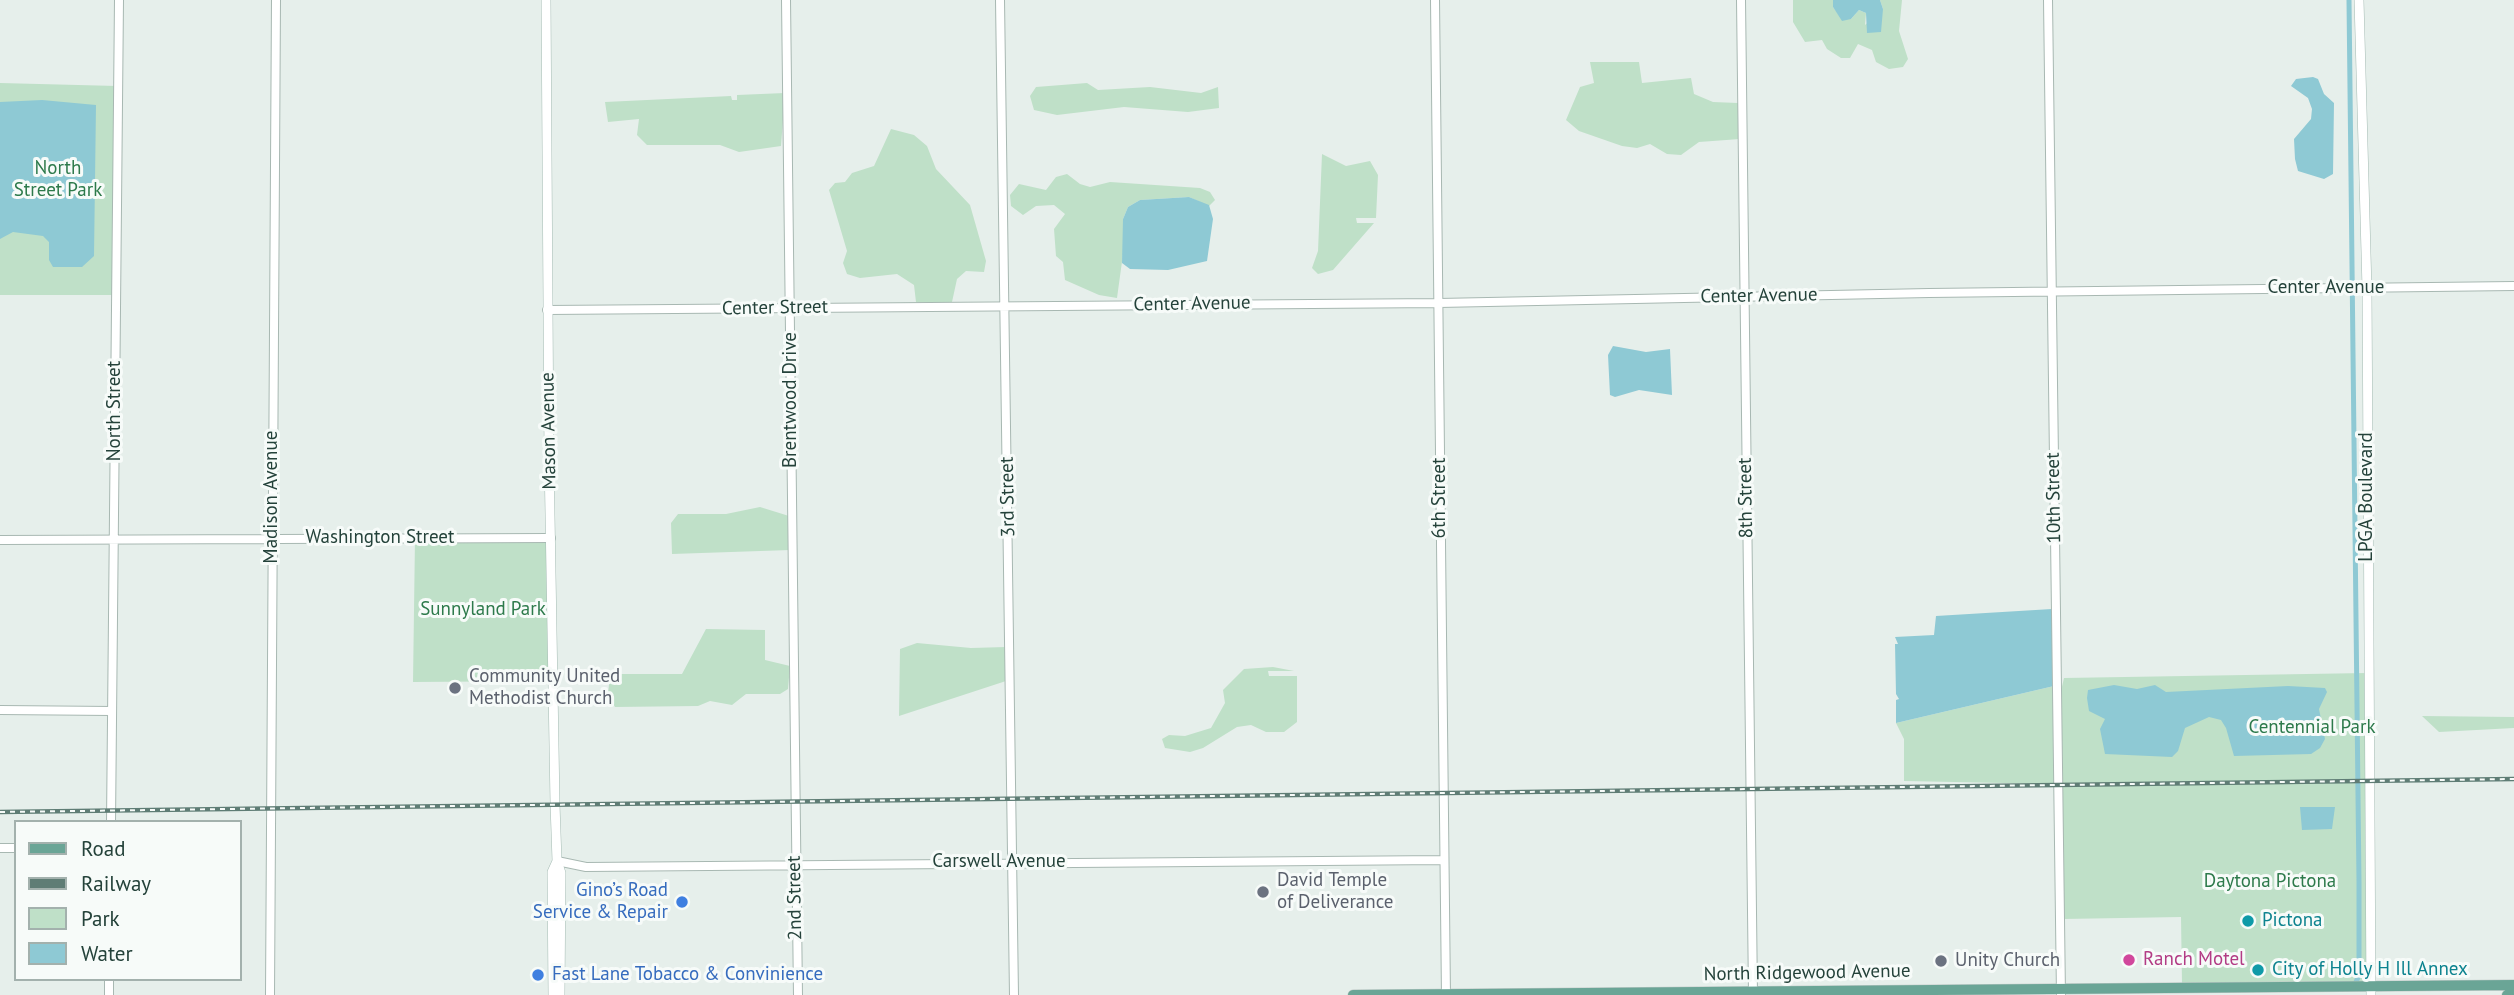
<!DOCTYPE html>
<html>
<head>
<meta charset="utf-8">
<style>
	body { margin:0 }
	#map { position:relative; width:2514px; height:995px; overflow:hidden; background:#e6efeb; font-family:"PT Sans",sans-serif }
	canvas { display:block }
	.legend { position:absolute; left:14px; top:820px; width:228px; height:161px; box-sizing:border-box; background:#f7fbf9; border:2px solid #a3b1ad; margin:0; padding:9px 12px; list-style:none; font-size:21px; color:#24423a }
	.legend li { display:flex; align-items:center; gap:14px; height:35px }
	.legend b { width:35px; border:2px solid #a3b1ad }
</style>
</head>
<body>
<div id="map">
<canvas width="2514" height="995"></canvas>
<ul class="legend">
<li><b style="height:9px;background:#6aa596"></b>Road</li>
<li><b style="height:9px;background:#5f7d75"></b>Railway</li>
<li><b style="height:19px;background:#bfe0c8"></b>Park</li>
<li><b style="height:19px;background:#8ec9d4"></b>Water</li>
</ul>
</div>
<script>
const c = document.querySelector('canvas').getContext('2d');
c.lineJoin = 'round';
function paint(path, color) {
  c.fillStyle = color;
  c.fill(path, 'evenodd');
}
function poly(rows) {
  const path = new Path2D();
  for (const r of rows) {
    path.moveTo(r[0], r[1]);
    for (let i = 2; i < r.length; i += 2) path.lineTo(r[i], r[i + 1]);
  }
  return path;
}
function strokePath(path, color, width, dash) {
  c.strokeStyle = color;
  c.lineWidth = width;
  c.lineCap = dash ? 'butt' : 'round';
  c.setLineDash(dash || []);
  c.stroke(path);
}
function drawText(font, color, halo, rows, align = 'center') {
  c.font = font + ' "PT Sans",sans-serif';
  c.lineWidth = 6;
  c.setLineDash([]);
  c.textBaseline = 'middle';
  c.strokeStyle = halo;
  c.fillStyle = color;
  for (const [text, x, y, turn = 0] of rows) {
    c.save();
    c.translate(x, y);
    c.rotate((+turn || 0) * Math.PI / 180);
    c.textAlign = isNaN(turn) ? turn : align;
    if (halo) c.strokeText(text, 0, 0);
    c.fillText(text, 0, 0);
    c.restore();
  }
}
paint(poly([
	[1793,0,1833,0,1833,7,1839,15,1851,19,1859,10,1866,13,1865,25,1883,9,1880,0,1902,0,1899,31,1908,59,1903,67,1889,69,1876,62,1872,50,1858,44,1850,58,1841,58,1827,49,1822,40,1805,42,1793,22],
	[1590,62,1639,62,1642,83,1691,78,1694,94,1713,102,1738,103,1740,139,1699,142,1681,155,1667,154,1650,144,1637,148,1622,146,1579,131,1566,120,1580,87,1594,83],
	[0,83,117,86,116,295,0,295],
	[1087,83,1098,90,1150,87,1201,93,1218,87,1219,108,1188,112,1124,107,1057,115,1034,110,1030,96,1036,87],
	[785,93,781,146,739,152,720,145,647,145,637,135,639,119,608,122,605,102,731,96,732,100,737,100,737,95],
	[891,129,914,135,927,146,936,169,970,205,986,261,984,272,966,271,957,279,952,302,916,302,914,285,897,274,860,278,847,274,843,263,847,251,829,190,835,183,845,182,852,173,874,166],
	[1322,154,1346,166,1370,161,1378,175,1376,218,1356,218,1357,223,1374,223,1333,270,1318,274,1312,268,1318,251],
	[1067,174,1080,184,1090,187,1110,182,1200,188,1210,192,1215,200,1209,206,1189,197,1140,200,1128,207,1123,219,1124,247,1117,298,1099,295,1065,280,1063,262,1056,256,1054,229,1065,214,1054,205,1036,206,1023,215,1011,206,1010,195,1019,184,1046,190,1056,177],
	[760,507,789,516,790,550,672,554,671,523,678,514,726,514],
	[415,538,550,538,553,681,413,682],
	[706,629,765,630,765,660,790,666,788,689,780,694,746,694,732,705,710,701,698,706,615,707,608,695,610,674,682,674],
	[917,643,971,648,1006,647,1006,681,899,716,900,649],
	[1273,667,1294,671,1268,671,1269,676,1297,676,1297,722,1284,732,1266,732,1251,725,1237,727,1203,748,1190,752,1165,748,1162,739,1169,735,1185,736,1211,728,1225,703,1223,690,1244,669],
	[2367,673,2368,781,2063,785,2061,691,2064,678],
	[2054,686,2056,784,1904,781,1904,739,1896,723],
	[2422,716,2514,717,2514,728,2439,732],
	[2365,782,2367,983,2182,984,2181,917,2063,919,2061,786]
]), '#bfe0c8');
paint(poly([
	[1833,0,1880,0,1883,9,1881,32,1867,33,1866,13,1859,10,1851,19,1842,21,1833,7],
	[2313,77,2318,79,2324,94,2334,103,2333,174,2324,179,2298,171,2295,159,2294,139,2311,119,2312,109,2308,98,2291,86,2296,79],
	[42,100,96,105,94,256,82,267,53,267,49,260,49,242,43,236,13,232,0,239,0,102],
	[1189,197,1209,205,1213,219,1207,261,1168,270,1130,269,1122,263,1123,219,1128,207,1140,200],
	[1613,346,1646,352,1670,349,1672,395,1639,390,1615,397,1610,395,1608,355],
	[2052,609,2054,686,1896,723,1896,700,1899,699,1896,694,1895,644,1898,644,1895,637,1934,635,1936,616],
	[2114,685,2137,689,2155,685,2166,692,2288,686,2325,688,2327,692,2319,709,2325,739,2320,748,2311,754,2234,756,2226,728,2221,720,2209,717,2185,728,2178,751,2172,757,2105,754,2100,729,2105,719,2089,711,2087,698,2088,690],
	[2300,807,2335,807,2332,829,2302,830]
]), '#8ec9d4');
strokePath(poly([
	[2349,0,2359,882,2359,975,2356,982]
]), '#8ec9d4', 5);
const tertiary = poly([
	[786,0,798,995],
	[1000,0,1014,995],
	[1435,0,1446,995],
	[1741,0,1753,994],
	[2048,0,2061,995],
	[547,310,1439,303,1929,293,2514,286],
	[0,540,551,538],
	[0,710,112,711],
	[111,822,119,0],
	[0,848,16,848],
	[557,861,586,867,1443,860],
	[109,995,109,979],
	[270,995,276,0]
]);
const secondary = poly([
	[546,0,549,457,555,804,557,861,561,873,560,995],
	[2359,0,2367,289,2371,995],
	[553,995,552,872,557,861]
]);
const primary = poly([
	[1353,995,2514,985],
	[2507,995,2514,991]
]);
strokePath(tertiary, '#a8b8b2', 10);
strokePath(secondary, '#a4bbb3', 10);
strokePath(primary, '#c2cac8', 11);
strokePath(tertiary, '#fff', 8);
strokePath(secondary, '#fff', 9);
strokePath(primary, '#6aa596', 10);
const rail = poly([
	[0,812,2514,779]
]);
strokePath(rail, '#5f7d75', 4.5);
strokePath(rail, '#f7fbf9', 2, [5]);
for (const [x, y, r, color] of [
	[455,688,7,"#6b7280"],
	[1263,892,7,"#6b7280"],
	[682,902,7,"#3f7fe0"],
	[2248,921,7,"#0f9aa8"],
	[2129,960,7,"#d1479c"],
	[1941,961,7,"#6b7280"],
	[2258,970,7,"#0f9aa8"],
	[538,975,7,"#3f7fe0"]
]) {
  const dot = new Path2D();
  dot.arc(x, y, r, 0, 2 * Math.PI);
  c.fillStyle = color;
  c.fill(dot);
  strokePath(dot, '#f7fbf9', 2.5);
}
drawText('19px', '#2d7a4b', '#f7fbf9', [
	["North",58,169],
	["Street Park",58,191],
	["Sunnyland Park",483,610],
	["Centennial Park",2312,728],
	["Daytona Pictona",2270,882]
]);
drawText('19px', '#24423a', '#f7fbf9', [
	["Center Avenue",2326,288],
	["Center Avenue",1759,296,-1],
	["Center Avenue",1192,304,-1],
	["Center Street",775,308,-1],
	["Brentwood Drive",791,400,-90],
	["North Street",115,411,-90],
	["Mason Avenue",549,431,-91],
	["Madison Avenue",272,497,-90],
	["3rd Street",1008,497,-91],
	["LPGA Boulevard",2367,497,-90],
	["6th Street",1440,498,-90],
	["8th Street",1746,498,-91],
	["10th Street",2054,498,-91],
	["Washington Street",380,538],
	["Carswell Avenue",999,862],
	["2nd Street",795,898,-91],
	["North Ridgewood Avenue",1807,973,-1]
]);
drawText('19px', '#5b616d', '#f7fbf9', [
	["Community United",469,677],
	["Methodist Church",469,699],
	["David Temple",1277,881],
	["of Deliverance",1277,903],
	["Unity Church",1955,961]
], 'left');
drawText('19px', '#366cbe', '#f7fbf9', [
	["Gino’s Road",668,891],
	["Service & Repair",668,913],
	["Fast Lane Tobacco & Convinience",552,975,"left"]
], 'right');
drawText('19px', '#0d838f', '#f7fbf9', [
	["Pictona",2262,921],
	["City of Holly H Ill Annex",2272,970]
], 'left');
drawText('19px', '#b23c85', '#f7fbf9', [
	["Ranch Motel",2143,960]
], 'left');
</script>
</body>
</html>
